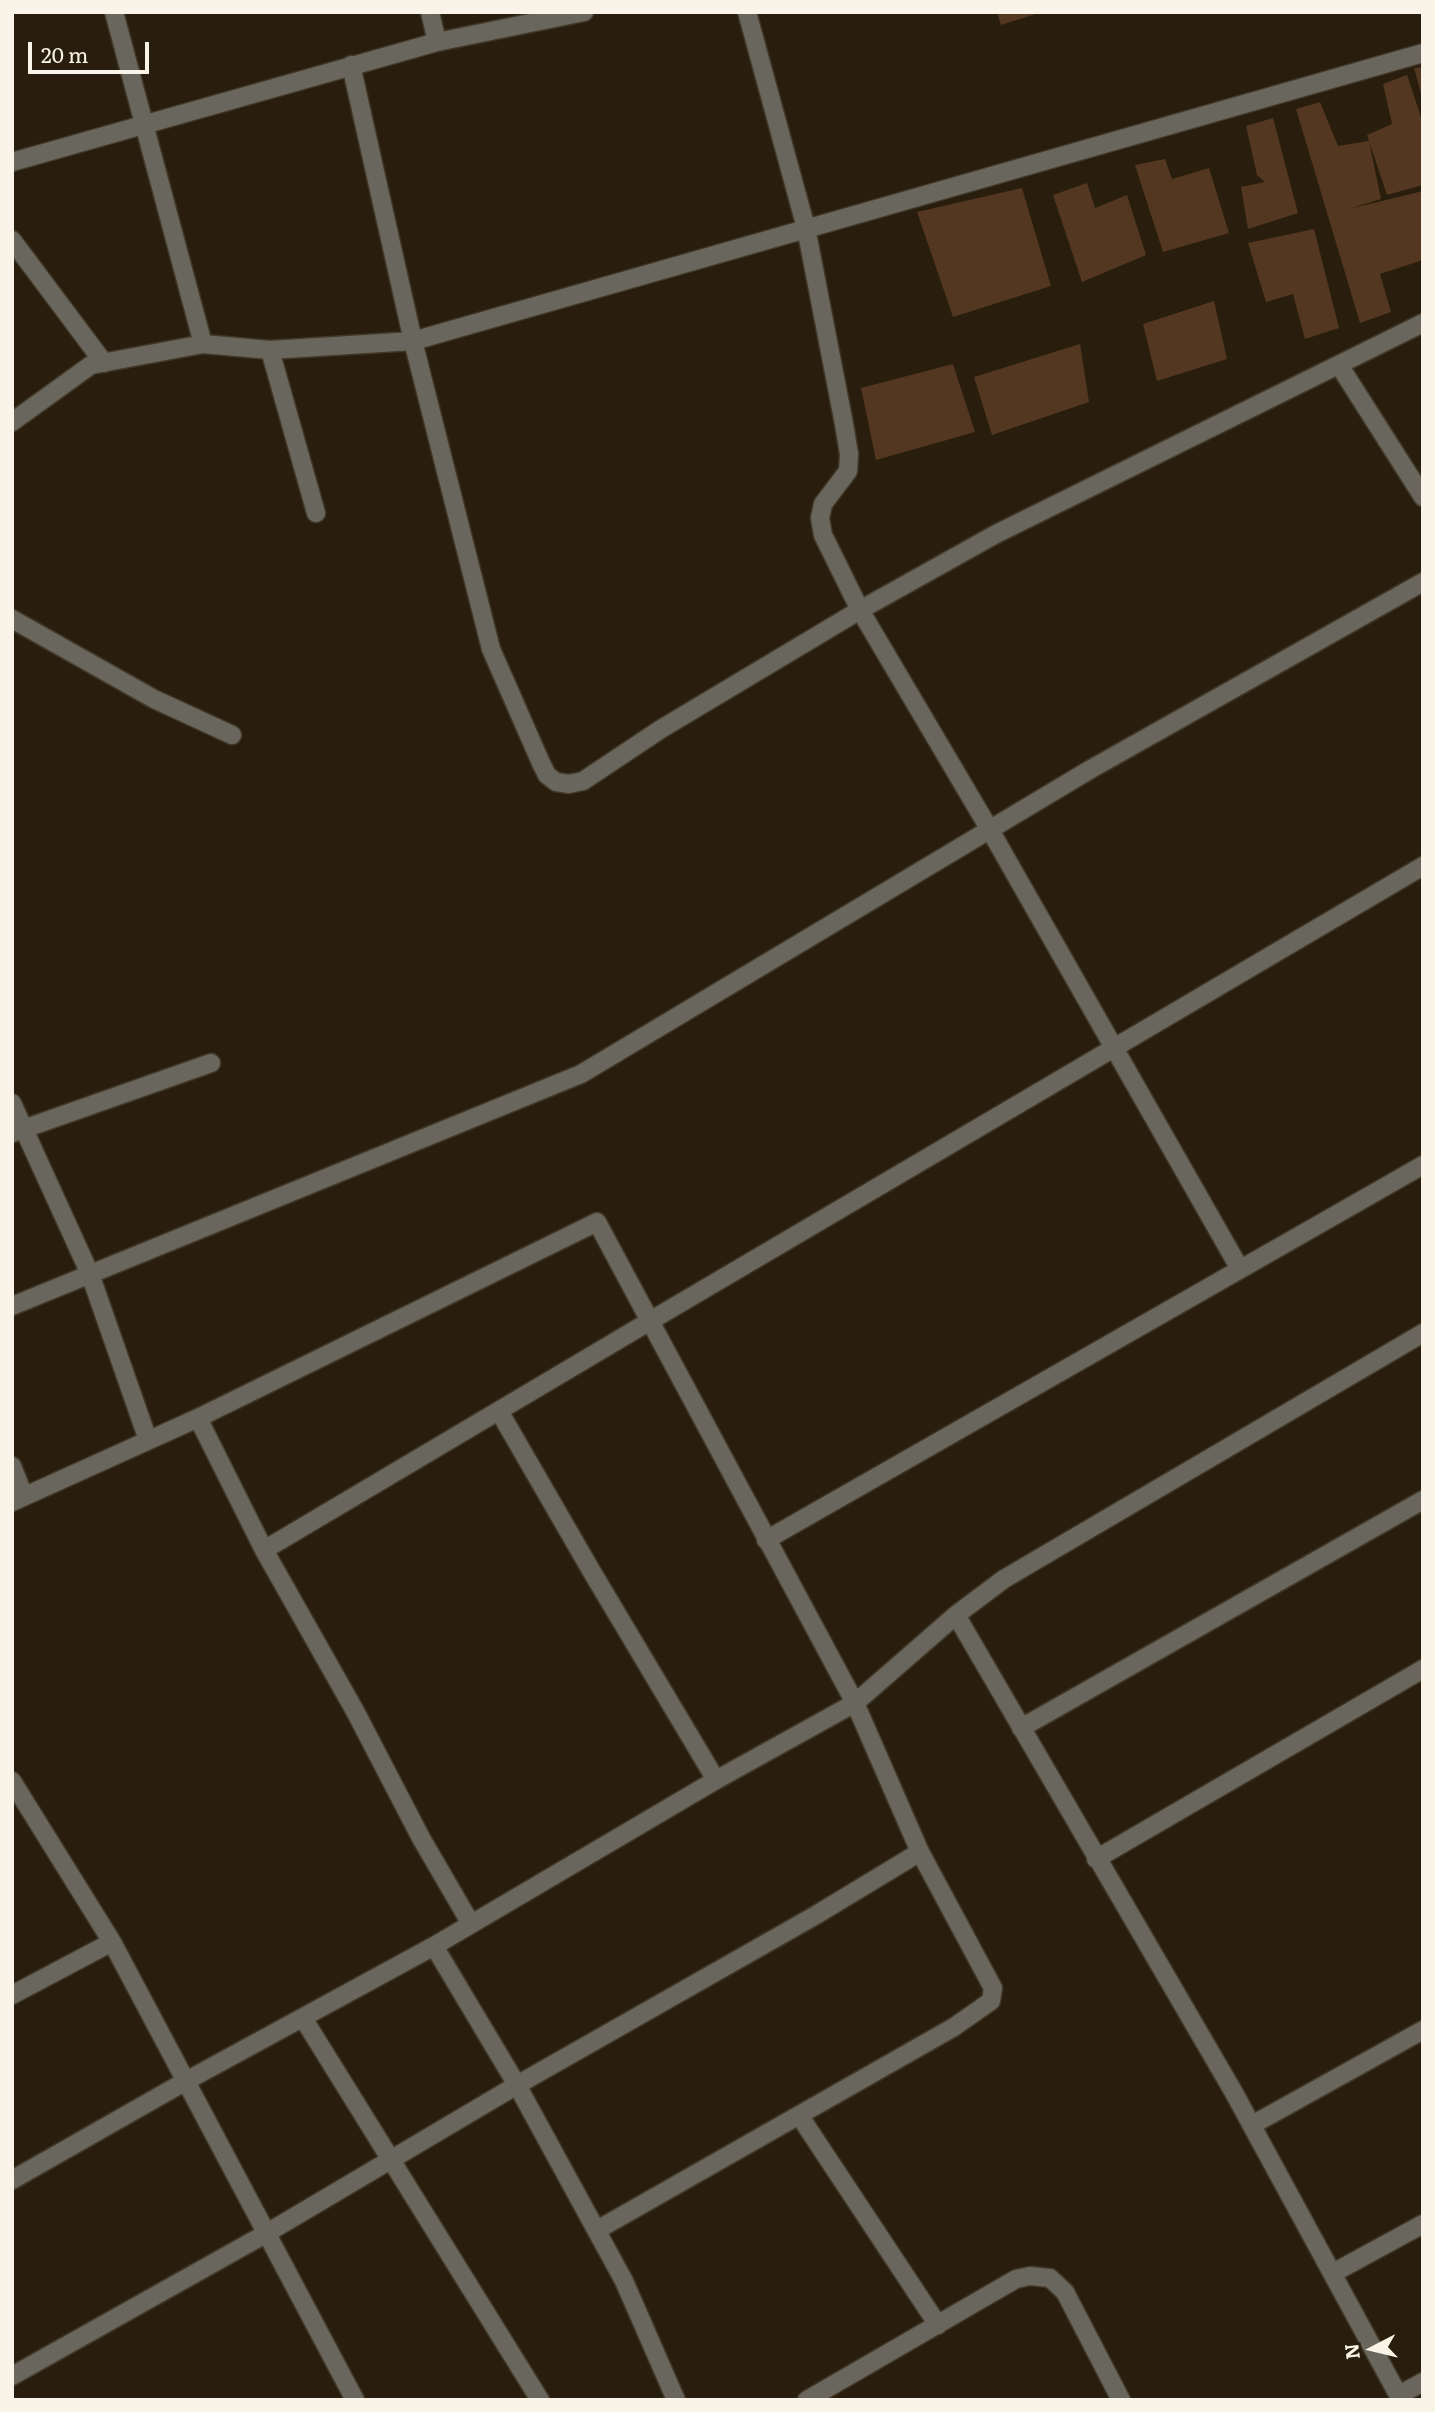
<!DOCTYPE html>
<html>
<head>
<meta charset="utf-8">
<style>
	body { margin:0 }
	#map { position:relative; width:1435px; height:2412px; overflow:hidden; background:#291e0d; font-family:Literata,serif }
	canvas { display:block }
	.frame { position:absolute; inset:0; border:14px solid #faf3e8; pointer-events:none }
	.north { position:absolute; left:1337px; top:2314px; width:70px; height:70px; -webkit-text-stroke:5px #291e0d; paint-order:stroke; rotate:263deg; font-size:19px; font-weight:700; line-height:28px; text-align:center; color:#faf3e8 }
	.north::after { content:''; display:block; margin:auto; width:24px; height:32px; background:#faf3e8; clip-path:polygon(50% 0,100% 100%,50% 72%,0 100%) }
	.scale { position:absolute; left:28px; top:42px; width:121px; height:32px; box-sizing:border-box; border:4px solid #faf3e8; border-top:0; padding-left:9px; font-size:21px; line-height:24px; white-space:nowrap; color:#faf3e8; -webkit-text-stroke:5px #291e0d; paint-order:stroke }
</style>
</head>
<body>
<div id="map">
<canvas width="1435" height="2412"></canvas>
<div class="frame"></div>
<div class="north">N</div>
<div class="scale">20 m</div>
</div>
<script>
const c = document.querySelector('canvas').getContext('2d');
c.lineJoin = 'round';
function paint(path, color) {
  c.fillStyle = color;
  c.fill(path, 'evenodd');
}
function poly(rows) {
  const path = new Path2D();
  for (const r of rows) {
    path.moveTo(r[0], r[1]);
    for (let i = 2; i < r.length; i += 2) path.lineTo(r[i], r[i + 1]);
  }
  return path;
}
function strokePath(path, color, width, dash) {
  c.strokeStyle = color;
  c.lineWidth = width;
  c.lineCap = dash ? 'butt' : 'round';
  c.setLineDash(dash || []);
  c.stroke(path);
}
paint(poly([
	[997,12,1039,12,1039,13,1001,25],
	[1423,67,1423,97,1422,97,1414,68],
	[1407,75,1423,123,1423,185,1387,195,1367,135,1392,124,1383,84],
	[1320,102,1338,146,1369,141,1381,199,1349,209,1423,191,1423,260,1380,274,1391,312,1360,323,1296,109],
	[1273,118,1298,213,1248,229,1241,187,1265,182,1257,175,1246,126],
	[1165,159,1172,179,1209,168,1229,233,1163,252,1135,165],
	[1087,183,1095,208,1127,195,1146,255,1082,282,1053,195],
	[1022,188,1051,286,953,317,917,212],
	[1314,229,1339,328,1305,339,1293,294,1266,302,1248,243],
	[1214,301,1227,359,1157,381,1143,324],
	[1080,344,1089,402,992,435,974,377],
	[953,364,975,432,876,460,861,388]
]), '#533720');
const minor = poly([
	[114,12,203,344],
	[430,12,437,42],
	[747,12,806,228,844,424,849,454,848,471,823,504,820,518,823,535,860,610,990,830,1240,1269],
	[351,65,413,341,491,649,541,763,547,775,556,782,569,784,583,781,661,729,860,610,996,534,1423,323],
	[12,162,437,42,584,12],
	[12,240,104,363],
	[270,350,316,513],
	[1339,365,1423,497],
	[12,422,91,365,203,344,270,350,413,341,1423,53],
	[12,619,154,699,232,735],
	[12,1103,90,1274,148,1440],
	[12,1133,211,1063],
	[12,1306,581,1074,1091,769,1423,582],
	[499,1411,592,1572,716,1780],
	[12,1466,24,1496],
	[12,1502,198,1418],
	[766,1540,1423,1165],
	[264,1550,650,1321,855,1703,920,1852,993,1988,991,2001,954,2027,597,2230],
	[956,1615,1233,2091,1401,2400],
	[1021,1728,1423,1500],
	[12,1781,112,1942,355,2400],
	[1096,1859,1423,1669],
	[471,1924,421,1838,355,1711,264,1550,198,1418,597,1222,650,1321,1423,866],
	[434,1946,517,2085,624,2281,676,2400],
	[12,1995,112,1942],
	[303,2018,540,2400],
	[799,2115,938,2325],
	[1252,2125,1423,2030],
	[12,2180,186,2081,434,1946,716,1780,855,1703,956,1615,1004,1579,1423,1333],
	[1333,2273,1423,2224],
	[12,2376,267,2233,517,2085,816,1915,920,1852],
	[1399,2395,1423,2382],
	[807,2400,1016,2279,1030,2276,1050,2278,1065,2292,1121,2400]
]);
strokePath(minor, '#423827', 21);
strokePath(minor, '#69675d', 18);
</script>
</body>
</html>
